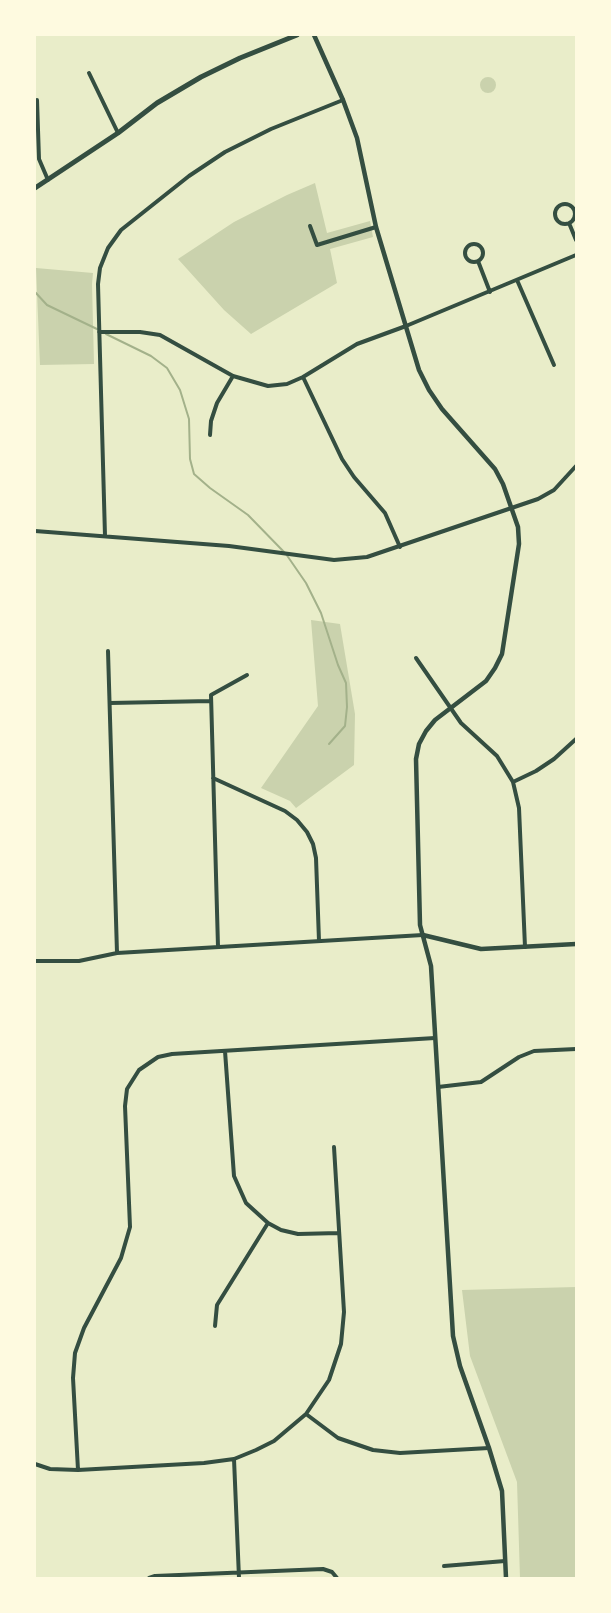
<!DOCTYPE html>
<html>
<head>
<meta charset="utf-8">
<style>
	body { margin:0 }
	#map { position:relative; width:611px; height:1613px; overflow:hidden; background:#e9edc9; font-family:"Titillium Web",sans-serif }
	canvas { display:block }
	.frame { position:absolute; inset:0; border:36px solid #fefae0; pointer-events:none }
</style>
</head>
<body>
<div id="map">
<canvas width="611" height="1613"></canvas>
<div class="frame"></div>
</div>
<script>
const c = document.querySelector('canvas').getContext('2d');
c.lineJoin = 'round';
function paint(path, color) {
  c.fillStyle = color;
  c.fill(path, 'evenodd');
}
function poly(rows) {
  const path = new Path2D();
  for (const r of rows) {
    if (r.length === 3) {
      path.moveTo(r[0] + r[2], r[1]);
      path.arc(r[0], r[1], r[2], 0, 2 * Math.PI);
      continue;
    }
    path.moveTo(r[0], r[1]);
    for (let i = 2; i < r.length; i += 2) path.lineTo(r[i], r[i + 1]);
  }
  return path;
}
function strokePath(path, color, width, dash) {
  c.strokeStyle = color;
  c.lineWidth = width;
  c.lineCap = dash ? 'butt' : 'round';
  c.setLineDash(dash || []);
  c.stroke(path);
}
paint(poly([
	[488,85,8],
	[315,183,327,233,370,221,373,237,330,249,337,283,251,334,224,310,178,259,234,222,287,195],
	[36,268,93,273,92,284,94,364,40,365],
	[311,620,340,624,355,714,354,765,296,808,290,801,261,788,318,706],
	[576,1287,576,1578,520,1578,517,1482,470,1356,462,1290]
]), '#cad2ad');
strokePath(poly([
	[35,292,47,305,99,330],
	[106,334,151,356,167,368,180,390,189,419,190,459,194,474,210,488,248,515,286,554,306,583,321,613,338,665,346,683,347,707,345,726,329,744]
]), '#a3b18a', 2);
strokePath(poly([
	[89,73,118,133],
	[37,100,39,159,48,180],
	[565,214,10],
	[569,223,576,240],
	[310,226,317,245,376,227],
	[474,253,9],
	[478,261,490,292],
	[517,280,554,365],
	[99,332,140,332,160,335,233,376,268,386,287,384,303,377,357,344,406,326,576,255],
	[303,377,342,459,354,477,385,513,400,547],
	[210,435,211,421,217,403,233,376],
	[35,531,229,546,334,560,367,557,538,499,554,490,576,466],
	[105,536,98,284,100,268,108,248,121,230,189,176,225,152,271,129,343,100],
	[108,651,117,953],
	[416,658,461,723,497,756,513,782,519,808,525,947],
	[110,703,211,701],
	[213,778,285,811,297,820,307,832,313,844,316,858,319,941],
	[513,782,536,771,554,759,576,739],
	[218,947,211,695,247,675],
	[35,961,79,961,117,953,423,935],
	[225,1051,234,1176,246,1203,268,1223,281,1230,298,1234,339,1233],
	[438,1087,481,1082,519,1057,534,1051,576,1049],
	[215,1326,217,1305,268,1223],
	[306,1414,338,1438,373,1450,400,1453,489,1448],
	[234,1459,239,1578],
	[35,1464,50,1469,78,1470,204,1463,234,1459,256,1450,274,1441,306,1414,329,1380,341,1344,344,1312,334,1147],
	[78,1470,73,1378,75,1353,84,1328,121,1258,130,1227,125,1106,127,1089,139,1070,158,1057,172,1054,435,1038],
	[444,1566,505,1561],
	[149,1578,155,1576,323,1569,332,1572,337,1578]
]), '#344e41', 4);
strokePath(poly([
	[314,35,343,100,357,138,376,227,419,370,429,390,442,409,495,469,503,484,518,527,519,544,502,654,495,668,486,681,435,720,426,731,419,744,416,759,420,925,431,966,453,1336,460,1366,489,1448,502,1491,506,1578],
	[423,935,481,949,576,944]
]), '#344e41', 4.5);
strokePath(poly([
	[35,188,118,133,157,103,201,77,240,58,297,35]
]), '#344e41', 5);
</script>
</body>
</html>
